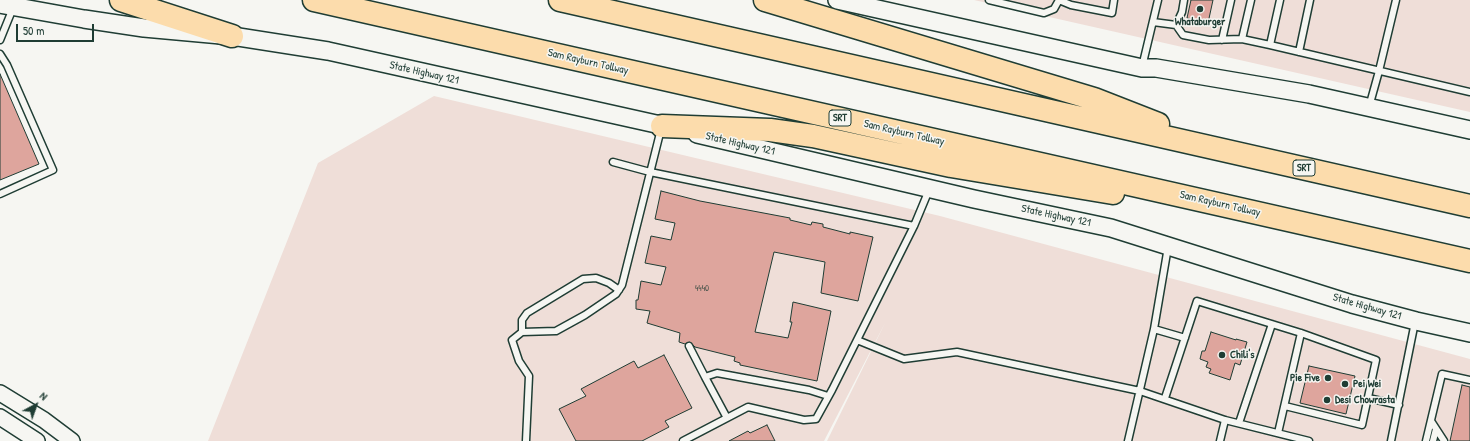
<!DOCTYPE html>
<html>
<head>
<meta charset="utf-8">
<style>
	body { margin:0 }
	#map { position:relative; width:1470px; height:441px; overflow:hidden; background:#f6f6f2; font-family:"Patrick Hand",sans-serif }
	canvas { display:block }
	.north { position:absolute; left:16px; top:385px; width:40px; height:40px; -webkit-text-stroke:3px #f6f6f2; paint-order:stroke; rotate:41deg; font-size:11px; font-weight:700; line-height:16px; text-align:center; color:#1f3d34 }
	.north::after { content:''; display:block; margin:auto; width:14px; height:18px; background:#1f3d34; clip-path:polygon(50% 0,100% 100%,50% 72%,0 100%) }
	.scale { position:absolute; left:16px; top:24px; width:78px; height:18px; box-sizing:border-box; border:2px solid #1f3d34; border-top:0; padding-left:5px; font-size:12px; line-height:14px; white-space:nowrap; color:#1f3d34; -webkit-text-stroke:3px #f6f6f2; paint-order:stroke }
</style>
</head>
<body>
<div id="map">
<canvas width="1470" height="441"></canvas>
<div class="north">N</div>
<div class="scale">50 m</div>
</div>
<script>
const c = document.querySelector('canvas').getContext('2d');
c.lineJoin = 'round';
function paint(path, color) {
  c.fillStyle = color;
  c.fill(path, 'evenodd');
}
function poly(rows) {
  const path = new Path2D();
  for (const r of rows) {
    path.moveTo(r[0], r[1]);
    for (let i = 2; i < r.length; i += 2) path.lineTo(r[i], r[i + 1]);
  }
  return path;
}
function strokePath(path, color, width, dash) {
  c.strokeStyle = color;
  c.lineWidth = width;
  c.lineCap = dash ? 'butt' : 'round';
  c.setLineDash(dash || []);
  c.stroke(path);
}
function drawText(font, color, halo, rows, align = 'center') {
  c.font = font + ' "Patrick Hand",sans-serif';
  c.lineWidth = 3;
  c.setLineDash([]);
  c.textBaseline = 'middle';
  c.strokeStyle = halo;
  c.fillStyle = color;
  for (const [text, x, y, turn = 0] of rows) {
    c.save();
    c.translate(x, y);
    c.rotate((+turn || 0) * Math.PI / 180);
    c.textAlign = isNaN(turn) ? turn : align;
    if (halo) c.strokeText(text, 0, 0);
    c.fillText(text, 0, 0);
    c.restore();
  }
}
paint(poly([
	[974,0,1470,0,1470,112],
	[434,96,940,216,1470,359,1470,441,827,441,885,323,824,441,208,441,318,163]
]), '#efded8');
const building = poly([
	[1191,0,1213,0,1208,23,1187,18,1191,0],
	[0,74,39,164,0,180,0,74],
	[661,191,700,201,790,218,790,220,811,225,812,222,823,224,823,227,850,234,850,232,873,237,858,301,821,293,825,262,774,252,755,332,788,338,792,322,790,322,793,302,831,311,817,381,740,365,740,363,734,361,735,357,695,347,690,342,685,344,679,342,680,333,647,323,650,311,636,309,636,300,638,300,641,281,661,285,666,267,645,263,651,236,671,240,675,223,655,219,661,191],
	[1211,332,1236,340,1236,339,1247,342,1240,365,1235,363,1230,380,1209,373,1211,369,1206,367,1208,362,1200,359,1202,351,1205,351,1211,332],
	[664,355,692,408,665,421,669,427,642,441,576,441,559,409,586,396,581,389,634,361,638,368,664,355],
	[1309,366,1355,376,1346,414,1300,403,1309,366],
	[1462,385,1470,387,1470,441,1450,441,1462,385],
	[767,425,775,441,729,441,748,431,750,433,767,425]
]);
paint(building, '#dea59d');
strokePath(building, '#1f3d34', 1);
const service = poly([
	[989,0,1044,13,1054,9,1059,0],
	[1059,0,1071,5,1112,13,1114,0],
	[1280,0,1270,45,1470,92],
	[1153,22,1176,25,1183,35,1209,40,1242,39,1270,45],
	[1176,25,1182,12,1184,0],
	[1242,39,1251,0],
	[0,40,13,8],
	[1222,40,1231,0],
	[1299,52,1310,0],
	[0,54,7,65,53,170,0,194],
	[1142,67,1158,0],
	[1369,107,1379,71,1396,0],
	[613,162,650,172,914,226],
	[1154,329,1185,338],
	[522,332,522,320,527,313,583,279,596,278,609,283,619,290],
	[857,340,904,359,957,352,1140,391,1225,420,1309,441],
	[689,346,705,377,717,373,809,390,828,396],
	[705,377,727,418],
	[1165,398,1197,301,1301,333],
	[1368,398,1399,405],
	[1431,421,1444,441],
	[1239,423,1272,324],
	[1278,433,1301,333,1376,360,1362,425,1285,406],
	[526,441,529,376,519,361,512,340,522,332,556,331,585,315,616,294,622,285,661,129],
	[683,441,748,407,804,420,816,419,832,390,914,226,929,190],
	[1128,441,1154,329,1168,247],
	[1220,441,1225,420],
	[1391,441,1415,322],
	[1426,441,1442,374,1470,380],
	[1433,441,1436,429]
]);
const tertiary = poly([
	[0,393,44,420,72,441],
	[0,417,37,441]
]);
const secondary = poly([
	[837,0,1142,68,1156,68,1309,94,1470,130],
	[0,4,84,19,144,28,232,36,328,51,674,128],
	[697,134,974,199,1111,228,1352,304,1416,321,1470,333]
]);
const motorway = poly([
	[121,0,232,36],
	[314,0,1470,261],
	[560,0,1470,206],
	[765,0,1094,99,1158,124],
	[662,126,770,130,813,136,951,166,1113,193]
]);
strokePath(service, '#1f3d34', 9);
strokePath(tertiary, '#1f3d34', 18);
strokePath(secondary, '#1f3d34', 20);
strokePath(motorway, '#1f3d34', 25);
strokePath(service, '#f6f6f2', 6);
strokePath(tertiary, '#f6f6f2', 15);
strokePath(secondary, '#f6f6f2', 17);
strokePath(motorway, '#fcdcac', 22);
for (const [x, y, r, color] of [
	[1200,9,4,"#1f3d34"],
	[1222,355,4,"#1f3d34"],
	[1328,378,4,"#1f3d34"],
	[1345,384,4,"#1f3d34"],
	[1327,400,4,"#1f3d34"]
]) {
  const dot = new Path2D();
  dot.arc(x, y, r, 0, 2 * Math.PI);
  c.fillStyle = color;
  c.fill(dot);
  strokePath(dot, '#f6f6f2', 1.5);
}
drawText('9px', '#4f574e', null, [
	["4440",702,289]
]);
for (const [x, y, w] of [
	[840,118,22],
	[1304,168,22]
]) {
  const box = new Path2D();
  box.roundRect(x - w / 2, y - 8, w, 16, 3);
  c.fillStyle = '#f6f6f2';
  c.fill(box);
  strokePath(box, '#1f3d34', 1);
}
drawText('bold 10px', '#1f3d34', null, [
	["SRT",840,118],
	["SRT",1304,168]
]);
drawText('bold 11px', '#1f3d34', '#f6f6f2', [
	["Whataburger",1200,22,"center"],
	["Chili's",1230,355],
	["Pie Five",1320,378,"right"],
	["Pei Wei",1353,384],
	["Desi Chowrasta",1335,400]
], 'left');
drawText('11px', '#1f3d34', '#f6f6f2', [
	["Sam Rayburn Tollway",588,62,13],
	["State Highway 121",424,73,13],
	["Sam Rayburn Tollway",904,133,13],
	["State Highway 121",740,144,13],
	["Sam Rayburn Tollway",1220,204,13],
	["State Highway 121",1056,216,12],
	["State Highway 121",1367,307,16]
]);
</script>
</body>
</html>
